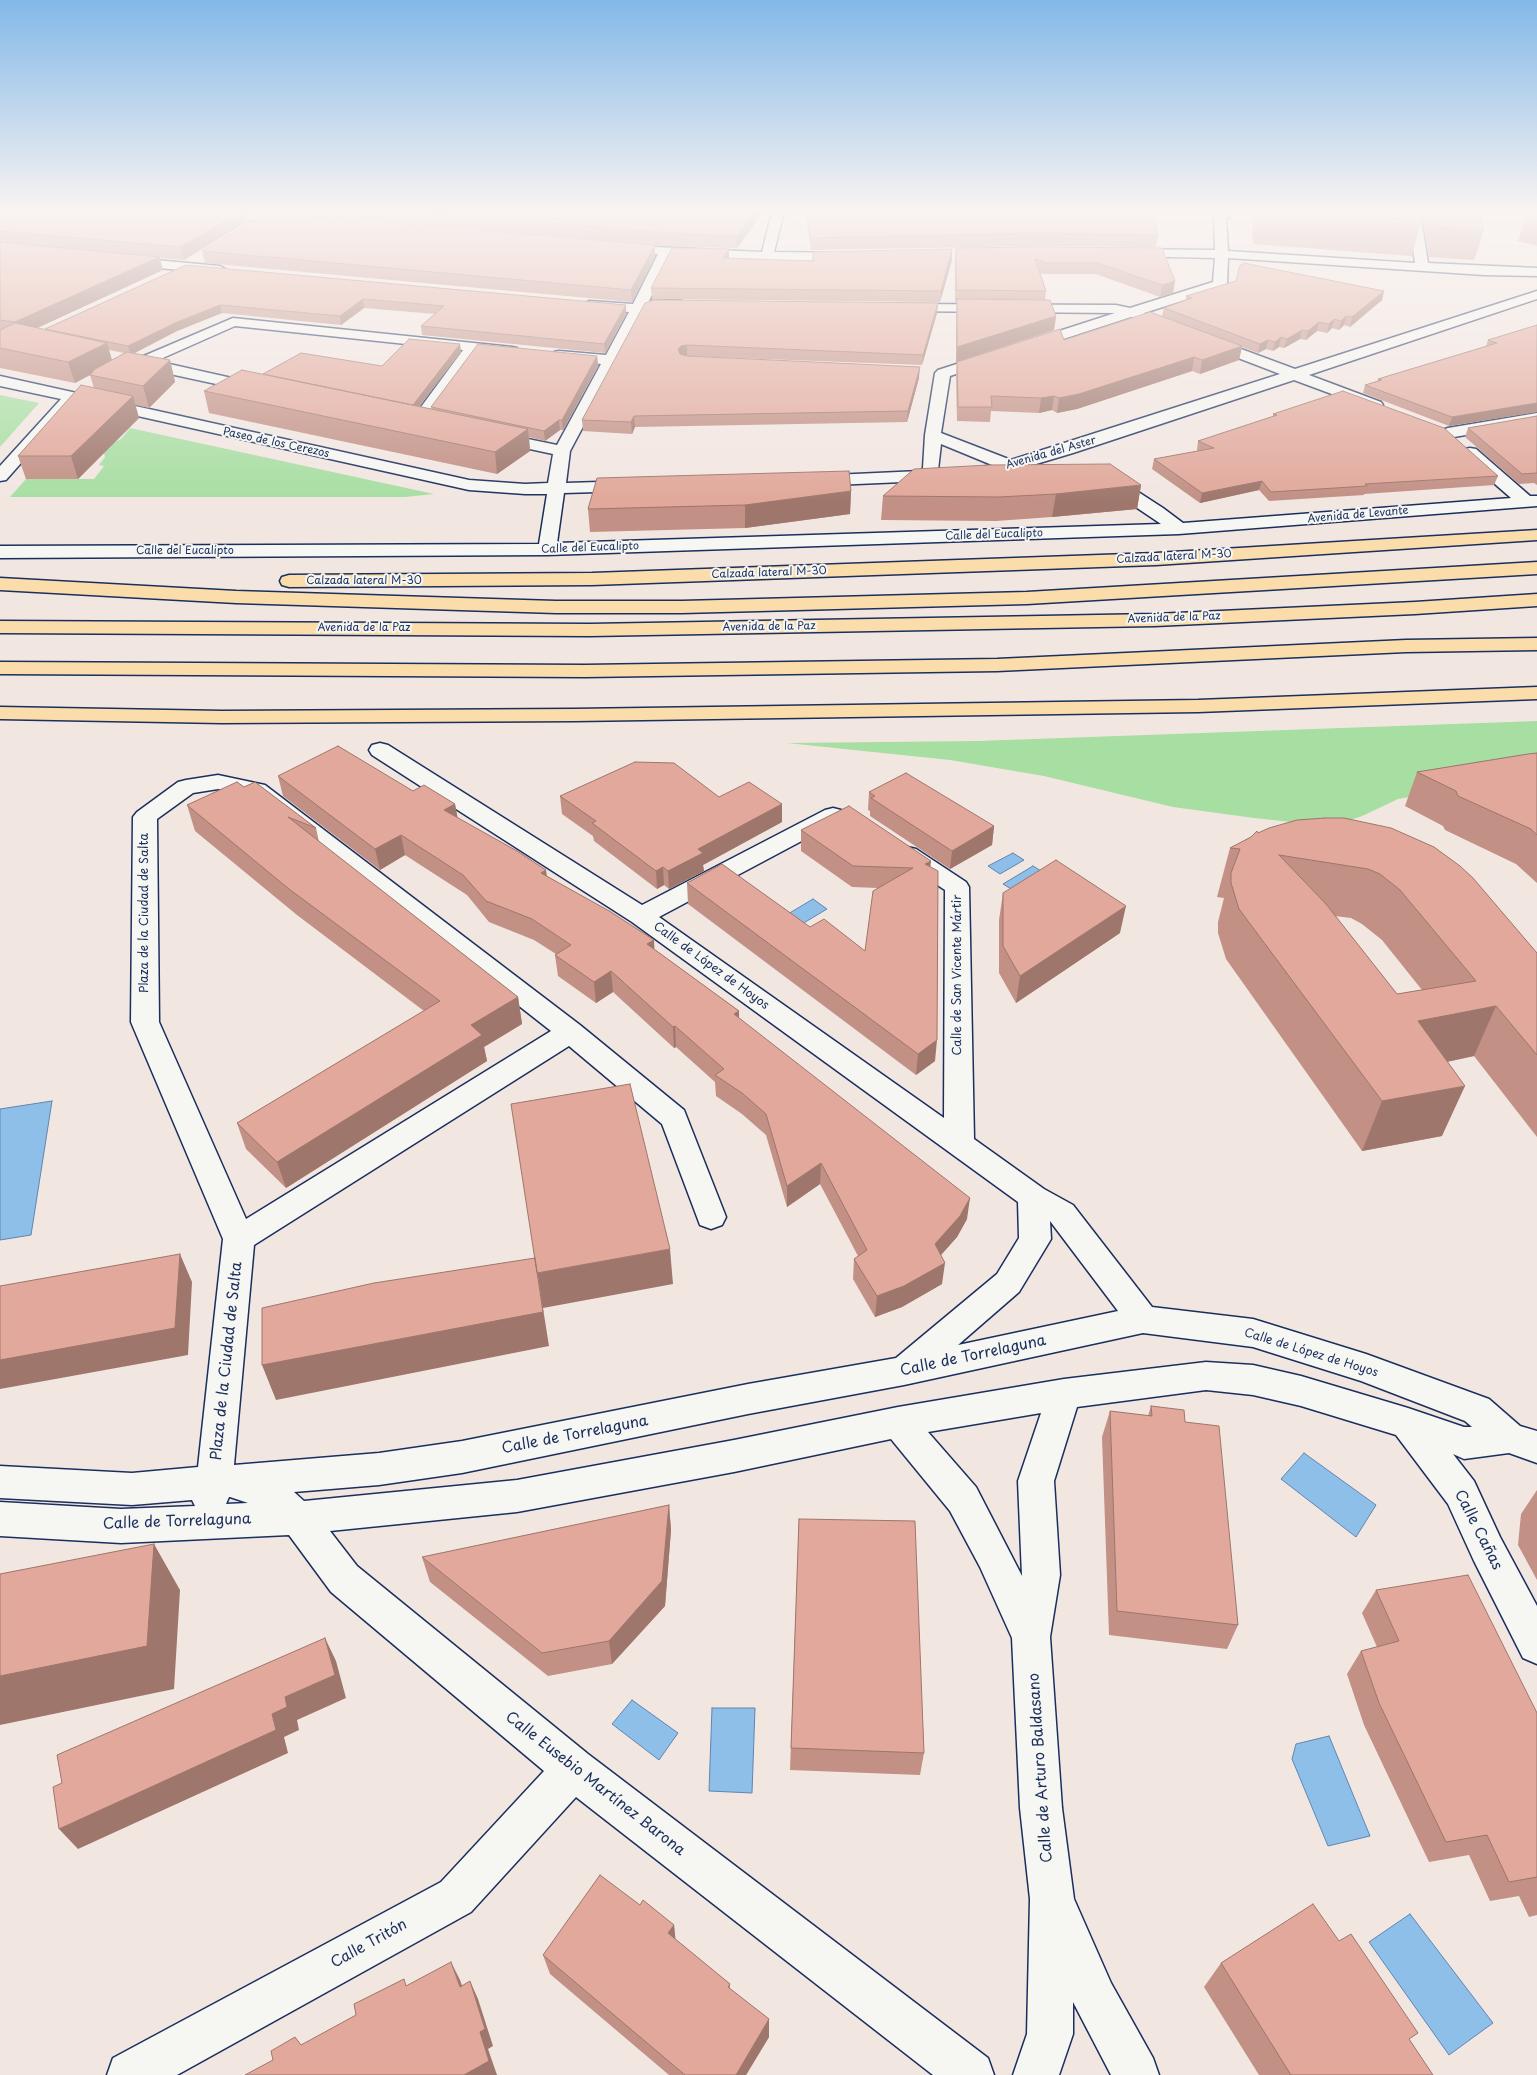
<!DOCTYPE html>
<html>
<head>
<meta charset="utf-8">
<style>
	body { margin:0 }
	canvas { display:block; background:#f2e6e1 }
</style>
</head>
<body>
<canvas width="1537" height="2075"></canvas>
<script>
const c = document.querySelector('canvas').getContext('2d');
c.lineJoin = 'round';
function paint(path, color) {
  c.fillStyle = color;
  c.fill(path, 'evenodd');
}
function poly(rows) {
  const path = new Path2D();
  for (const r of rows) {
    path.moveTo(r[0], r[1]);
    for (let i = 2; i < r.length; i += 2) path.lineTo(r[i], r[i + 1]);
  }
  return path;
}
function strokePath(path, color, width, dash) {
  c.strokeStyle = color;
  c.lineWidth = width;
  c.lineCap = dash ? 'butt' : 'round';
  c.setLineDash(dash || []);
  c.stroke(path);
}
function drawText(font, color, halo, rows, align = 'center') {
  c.font = font + ' "Playpen Sans",sans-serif';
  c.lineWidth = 4;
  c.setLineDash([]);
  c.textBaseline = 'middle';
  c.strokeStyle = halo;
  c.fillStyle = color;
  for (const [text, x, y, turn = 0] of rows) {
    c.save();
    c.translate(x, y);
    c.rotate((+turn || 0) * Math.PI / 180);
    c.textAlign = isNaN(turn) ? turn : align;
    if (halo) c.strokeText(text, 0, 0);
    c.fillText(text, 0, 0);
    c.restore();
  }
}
paint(poly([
	[0,395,39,403,0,447],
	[130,428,434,494,405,497,10,497,26,479,94,479,104,466,99,465,105,457,104,453,109,445,121,439],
	[1537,721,1537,775,1398,799,1360,817,1328,826,1254,818,1173,807,1044,776,950,760,787,743,978,741]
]), '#a7dea2');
const water = poly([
	[1013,853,1024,860,1000,874,988,866,1013,853],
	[1033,866,1051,877,1021,895,1003,884,1033,866],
	[813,899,827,909,797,927,783,917,813,899],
	[52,1101,31,1235,0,1240,0,1109,52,1101],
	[1304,1453,1376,1505,1356,1537,1281,1479,1304,1453],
	[632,1700,678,1733,659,1760,612,1724,632,1700],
	[712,1708,755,1708,752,1793,709,1791,712,1708],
	[1329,1736,1370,1836,1328,1846,1292,1759,1296,1744,1329,1736],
	[1410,1914,1493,2023,1449,2055,1369,1942,1410,1914]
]);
paint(water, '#8dbfe9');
strokePath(water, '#5f85b1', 1);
const minor = poly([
	[200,212,243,212,295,216,301,220,295,224,206,216,200,212],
	[772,212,784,212,774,252,849,253,855,257,849,261,767,260,671,255,649,301,680,300,687,304,680,308,654,308,644,312,570,451,566,483,631,481,637,482,640,486,637,490,631,491,564,493,557,543,1161,524,1100,483,1097,479,1100,475,1106,474,1112,475,1163,508,1183,523,1511,498,1464,457,1462,453,1464,449,1470,448,1476,449,1530,496,1537,496,1537,506,1179,534,547,555,0,558,0,546,539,544,547,494,525,494,469,490,75,402,6,480,0,481,0,466,61,399,0,386,0,376,469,480,525,484,548,483,553,454,488,440,486,437,488,434,494,432,557,445,601,364,559,359,554,358,552,355,554,352,559,351,606,355,629,312,589,309,582,305,589,301,633,304,658,254,617,252,611,248,612,245,762,252,772,212],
	[1220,212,1232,212,1229,218,1226,218,1228,251,1415,263,1409,219,1415,215,1421,219,1428,263,1537,268,1537,276,1484,275,1228,258,1227,284,1225,287,1144,313,1295,369,1537,291,1537,299,1309,375,1381,402,1383,405,1381,408,1375,410,1294,380,1073,453,1016,470,972,479,811,486,805,485,802,481,805,477,811,476,920,471,923,468,925,435,935,373,938,370,1115,313,900,311,895,310,893,307,895,304,1116,305,1130,308,1213,282,1215,258,1127,256,1122,255,1121,252,1122,249,1215,250,1214,216,1220,212],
	[1131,317,1280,374,1011,460,941,433,950,376,1131,317],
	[941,444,992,465,972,469,938,470,941,444],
	[123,257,220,266,227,270,220,274,118,264,116,261,118,258,123,257],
	[233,318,512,347,517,348,519,351,517,354,512,355,477,352,424,425,418,427,412,425,410,422,463,350,235,326,156,361,263,385,266,388,263,391,258,393,142,368,117,378,112,376,109,373,112,370,130,362,132,359,139,358,233,318],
	[1537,413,1537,423,1448,438,1442,436,1440,433,1442,430,1448,428,1537,413],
	[380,743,388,745,642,905,825,810,833,808,841,810,845,815,841,820,659,917,944,1118,945,890,898,859,895,854,898,849,907,847,916,849,966,882,969,887,974,1139,1044,1189,1073,1205,1152,1307,1253,1319,1366,1354,1489,1399,1520,1426,1537,1431,1537,1463,1509,1453,1464,1459,1453,1454,1474,1481,1500,1537,1537,1606,1537,1664,1523,1658,1474,1561,1448,1504,1396,1435,1301,1406,1253,1395,1206,1390,1077,1407,1054,1481,1060,1575,1050,1637,1062,1808,1074,1899,1111,1983,1153,2058,1159,2075,1111,2075,1073,2002,1073,2034,1059,2075,1013,2075,1027,2034,1030,1899,1020,1808,1012,1638,980,1567,950,1511,891,1439,734,1472,517,1512,330,1531,357,1566,588,1754,988,2058,994,2075,933,2075,576,1797,471,1912,177,2075,107,2075,113,2058,441,1882,544,1771,331,1592,289,1535,121,1543,0,1536,0,1502,121,1509,195,1506,192,1500,132,1505,0,1498,0,1466,132,1473,198,1467,223,1239,131,1022,133,817,137,812,178,782,186,780,218,775,265,785,580,1025,684,1110,726,1217,722,1225,711,1229,700,1225,662,1124,569,1046,254,1245,234,1465,379,1453,462,1441,748,1384,896,1358,997,1274,1019,1238,1018,1202,632,922,372,755,369,750,372,745,380,743],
	[218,789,250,795,551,1031,246,1219,159,1022,157,819,193,793,218,789],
	[1050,1221,1118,1311,958,1345,1019,1292,1051,1239,1050,1221],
	[1143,1333,1253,1347,1361,1381,1465,1421,1472,1427,1464,1427,1408,1408,1301,1376,1253,1365,1206,1362,1064,1379,898,1407,734,1440,517,1480,304,1501,294,1492,379,1485,462,1473,748,1414,904,1385,1143,1333],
	[1041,1413,1018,1481,1022,1576,976,1487,928,1432,1041,1413],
	[229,1497,230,1497,248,1503,226,1504,229,1497]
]);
const highway = poly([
	[1537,530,1537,540,1156,565,592,585,289,587,282,585,280,581,282,577,289,575,592,573,1156,553,1537,530],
	[1537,562,1537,574,1027,604,682,613,556,613,236,603,0,590,0,578,236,591,556,601,682,601,1027,592,1537,562],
	[1537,594,1537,606,1415,614,1155,626,590,636,0,633,0,621,590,624,1155,614,1415,602,1537,594],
	[1537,638,1537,650,1406,652,997,671,585,677,0,674,0,662,585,665,997,659,1406,640,1537,638],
	[1537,687,1537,699,1198,712,574,721,222,723,0,719,0,707,222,711,574,709,1198,700,1537,687]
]);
strokePath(minor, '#1b2f5e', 3);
strokePath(highway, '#1b2f5e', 3);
paint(minor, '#f6f6f2');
paint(highway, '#faddab');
paint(poly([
	[0,212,246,212,248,221,184,260,160,258,163,270,37,328,46,330,186,265,626,305,626,314,605,353,422,335,421,326,435,314,364,308,341,325,222,313,177,331,134,353,170,360,175,382,149,408,135,405,139,418,78,479,26,479,18,456,94,388,90,375,75,383,0,368],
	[109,350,124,353,112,360],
	[288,212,763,212,737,248,666,246],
	[805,212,1152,212,1157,227,1156,231,1158,235,1156,247,1033,246,811,250],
	[1253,212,1479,212,1484,230,1474,260,1429,257,1423,219,1419,216,1420,225,1412,256,1253,244,1252,216],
	[1527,212,1537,212,1537,246,1518,241],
	[1034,247,1175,281,1173,293,1160,297,1096,274,1044,274,1040,273,1046,291,1045,300,1056,316,1054,330,956,362,956,313,957,302,955,302,955,260,956,248],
	[952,249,952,260,940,302,652,299,651,288,729,258,812,261,813,252],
	[202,251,655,257,632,302,205,263],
	[1186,296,1382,300,1350,327,1344,325,1339,330,1332,328,1327,333,1317,331,1306,340,1300,339,1284,348,1279,347,1273,351,1266,349,1258,353,1242,347,1239,360,1200,374,1192,371,1077,409,1057,413,1052,410,1039,413,991,411,990,422,957,421,956,376,957,362,1064,340,1162,316,1164,308,1186,300],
	[645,303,937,313,922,365,685,356,919,378,907,422,635,427,632,434,583,431,582,420],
	[1537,325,1537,412,1449,426,1363,393,1365,385,1377,381,1378,379,1486,346,1488,340],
	[461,352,419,406,431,409,431,407,597,356,598,366,563,430,560,430,545,441,529,437,530,451,497,474,209,413,204,391,382,366],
	[1273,414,1498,476,1494,485,1364,494,1364,495,1269,501,1259,490,1200,503,1152,469,1154,459,1198,451,1197,450,1198,441,1273,417],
	[1537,416,1537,485,1534,483,1519,484,1465,437,1468,428],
	[1141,485,1137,509,1052,517,996,521,881,520,883,496],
	[851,491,850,514,745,528,590,532,588,509],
	[1537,753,1537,883,1516,864,1445,830,1443,826,1405,806,1417,772],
	[278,776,413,791,455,804,457,818,547,876,654,940,654,949,739,1011,739,1018,967,1219,957,1237,941,1255,942,1284,902,1307,875,1317,853,1279,854,1259,858,1256,820,1184,787,1207,766,1135,742,1114,716,1096,715,1082,676,1047,674,1048,613,992,596,1003,558,976,555,955,556,954,534,940,489,922,467,895,405,855,380,870,283,796],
	[244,787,316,828,319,842,518,997,522,1024,484,1047,487,1061,286,1188,246,1149,237,1123,424,1011,297,915,195,831,187,805],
	[869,792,994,826,992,845,950,869,870,816,870,811,868,810],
	[560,796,719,797,782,804,782,822,703,865,704,871,669,889,664,885,657,889,594,841,593,836,562,814],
	[1297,820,1537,953,1537,1137,1474,1056,1447,1062,1442,1136,1362,1151,1226,959,1218,933,1218,922,1224,898,1217,897,1230,848,1258,833],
	[1335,916,1351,918,1362,924,1382,940,1422,990,1397,994],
	[801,830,930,867,935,1061,916,1075,688,904,687,883,865,951,878,888,852,887,801,851],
	[1003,893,1120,933,1016,1003,999,973,999,920],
	[1151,1406,1185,1422,1238,1625,1227,1649,1109,1635,1102,1437,1110,1411,1148,1416],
	[1537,1490,1537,1580,1518,1545,1521,1514],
	[669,1505,671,1530,665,1606,612,1664,548,1676,430,1582,422,1557],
	[799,1519,924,1753,920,1775,790,1770],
	[1376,1590,1537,1713,1537,1915,1529,1917,1519,1896,1490,1901,1469,1855,1429,1862,1364,1725,1347,1674,1361,1651,1377,1647,1362,1613],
	[640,1905,674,1925,675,1939,730,1984,730,1989,769,2037,746,2075,669,2075,550,1974,543,1955],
	[1339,1941,1410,2041,1433,2075,1259,2075,1204,1987,1221,1963]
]), '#c29085');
paint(poly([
	[241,212,246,212,248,221,184,260,180,247],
	[754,212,763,212,737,248,737,236],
	[655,245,655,257,632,302,631,290],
	[729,249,729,260,723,258],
	[952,249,952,260,940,302,941,291],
	[159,257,163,270,20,336,15,322],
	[1175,281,1173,293,1160,297,1162,285],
	[1384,291,1382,300,1350,327,1352,317],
	[363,299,364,308,341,325,340,316],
	[938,303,937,313,922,365,923,355],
	[220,305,222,313,177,331,131,355,128,346,175,323],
	[626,305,626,314,605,353,604,344],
	[1056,316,1054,330,956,362,957,347],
	[1346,316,1344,325,1339,330,1341,321],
	[1334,319,1332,328,1327,333,1329,324],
	[1319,322,1317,331,1306,340,1308,331],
	[1302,330,1300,339,1284,348,1287,339],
	[1281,337,1279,347,1273,351,1275,342],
	[1268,340,1266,349,1258,353,1260,344],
	[107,343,113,364,90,375,75,383,68,362],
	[460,344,461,352,414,413,413,405],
	[687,345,687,355,682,356,678,360,678,349,681,346],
	[1242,346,1239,360,1200,374,1202,360],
	[597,356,598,366,563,430,562,420],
	[1194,357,1192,371,1077,409,1057,413,1059,398],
	[170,360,175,382,149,408,143,386],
	[920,367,919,378,907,422,908,411],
	[133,396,139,418,78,479,71,456],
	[1054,396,1052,410,1039,413,1041,398],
	[1537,403,1537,412,1449,426,1452,417],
	[634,416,635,427,632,434,631,422],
	[559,420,560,430,545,441,544,431],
	[528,429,530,451,497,474,495,452],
	[1262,481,1259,490,1200,503,1202,493],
	[1141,485,1137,509,1052,517,1056,494],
	[851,491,850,514,745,528,745,505],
	[455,804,459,825,444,810],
	[782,804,782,822,703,865,704,871,669,889,668,871,698,849],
	[994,826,992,845,950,869,952,851],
	[401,835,405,855,380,870,375,849],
	[931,861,929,881,925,864],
	[663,867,664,885,657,889,656,871],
	[546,870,549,891,541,873],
	[1126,906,1120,933,1016,1003,1020,976],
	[654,940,655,961,647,944],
	[611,971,613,992,596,1003,594,982],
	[518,997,522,1024,484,1047,487,1061,286,1188,277,1162,471,1025],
	[1496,1006,1474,1056,1398,1072,1418,1021],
	[739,1011,739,1032,734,1014],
	[675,1026,676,1047,674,1048,673,1027],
	[937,1040,935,1061,916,1075,918,1054],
	[1465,1086,1442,1136,1362,1151,1382,1101],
	[821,1163,820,1184,787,1207,787,1186],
	[970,1198,967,1219,957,1237,933,1264,935,1244],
	[670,1249,673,1284,543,1308,537,1273],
	[180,1254,192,1282,188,1355,0,1389,0,1360],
	[535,1258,549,1346,276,1400,262,1365],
	[945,1263,942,1284,902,1307,875,1317,877,1296],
	[669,1505,671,1530,665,1606,612,1664,609,1641],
	[154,1544,180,1590,174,1689,0,1725,0,1676],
	[325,1638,336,1661,346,1698,297,1720,299,1730,284,1737,288,1753,78,1849,59,1829,285,1697],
	[674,1925,676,1944,668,1933],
	[451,1962,460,1980,469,2005,460,1987],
	[470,1981,478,1999,493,2046,488,2049,497,2075,464,2075,480,2032],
	[769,2019,769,2037,746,2075,736,2075]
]), '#9e766c');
const building = poly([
	[0,212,241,212,180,247,0,231,0,212],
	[267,212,655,245,631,290,202,251,267,212],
	[423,212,754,212,737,236,666,233,423,212],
	[807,212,1152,212,1157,227,1155,227,1158,235,1034,233,811,238,807,212],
	[1259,212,1418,212,1420,225,1259,214,1259,212],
	[1435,212,1479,212,1484,230,1437,227,1435,212],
	[0,242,159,257,15,322,0,320,0,242],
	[1034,247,1162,248,1175,281,1162,285,1097,263,1046,263,1035,259,1046,291,956,290,956,248,1034,247],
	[672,248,729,249,723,258,814,261,813,252,952,249,941,291,651,288,672,248],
	[1244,263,1384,291,1352,317,1346,316,1341,321,1334,319,1329,324,1319,322,1308,331,1302,330,1287,339,1281,337,1275,342,1268,340,1260,344,1164,308,1192,298,1186,296,1236,281,1240,265,1244,265,1244,263],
	[186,265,626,305,604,344,421,326,444,306,363,299,340,316,220,305,175,323,128,346,45,329,186,265],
	[957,299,1050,300,1056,316,957,347,957,299],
	[654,300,938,303,923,355,687,345,681,346,678,349,680,354,687,356,920,367,908,411,634,416,631,422,582,420,645,303,654,300],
	[1150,312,1242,346,1202,360,1194,357,1079,394,1059,398,1054,396,1041,398,991,396,992,407,958,407,957,362,1060,329,1064,340,1150,312],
	[15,323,107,343,68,362,0,348,0,330,15,323],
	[1537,325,1537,403,1452,417,1365,385,1382,380,1378,379,1497,343,1488,340,1537,325],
	[409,339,460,344,413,405,263,374,301,353,382,366,409,339],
	[478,344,597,356,562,420,559,420,544,431,431,407,478,344],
	[127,352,170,360,143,386,90,375,95,369,127,352],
	[242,370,528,429,495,452,204,391,242,370],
	[81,385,133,396,71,456,18,456,81,385],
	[1343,391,1444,428,1498,476,1365,484,1367,486,1271,492,1262,481,1202,493,1154,459,1214,448,1198,441,1277,415,1273,414,1343,391],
	[1537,416,1537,473,1522,474,1468,428,1537,416],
	[1110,464,1141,485,1056,494,999,497,883,496,914,469,989,465,1110,464],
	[849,471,851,491,745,505,588,509,597,478,849,471],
	[338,746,413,791,424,785,455,804,444,810,517,851,546,870,541,873,611,912,654,940,647,944,739,1011,734,1014,970,1198,960,1216,935,1244,945,1263,904,1286,877,1296,854,1259,867,1250,821,1163,787,1186,766,1114,742,1093,715,1075,724,1069,675,1026,673,1027,611,971,594,982,555,955,571,945,532,919,486,901,463,875,401,835,375,849,278,776,338,746],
	[1537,753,1537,835,1531,829,1458,796,1456,791,1417,772,1528,754,1537,753],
	[635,762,674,763,719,797,749,782,782,804,698,849,703,853,668,871,663,867,656,871,592,823,596,821,560,796,635,762],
	[906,773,994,826,952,851,871,798,875,796,869,792,906,773],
	[237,782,244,787,255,782,316,828,288,817,518,997,471,1025,482,1035,277,1162,237,1123,440,1001,289,889,187,805,237,782],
	[849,806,931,861,925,864,938,871,937,1040,918,1054,687,883,722,864,810,927,824,919,865,951,873,891,913,868,853,866,801,830,849,806],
	[1325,818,1344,818,1391,828,1434,847,1460,866,1473,878,1537,953,1537,1055,1496,1006,1418,1021,1465,1086,1382,1101,1239,909,1231,883,1231,873,1240,849,1230,848,1251,837,1257,831,1258,833,1269,828,1297,820,1325,818],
	[1279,855,1368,869,1380,874,1400,890,1476,981,1397,994,1326,904,1279,855],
	[1056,860,1126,906,1020,976,1003,946,1003,893,1056,860],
	[630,1084,670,1249,537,1273,511,1104,630,1084],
	[180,1254,175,1328,0,1360,0,1286,180,1254],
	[535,1258,543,1312,262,1365,262,1308,374,1283,535,1258],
	[1151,1406,1184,1410,1185,1422,1219,1426,1238,1625,1117,1611,1110,1411,1152,1416,1151,1406],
	[669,1505,662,1581,609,1641,542,1653,422,1557,669,1505],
	[799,1519,915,1521,924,1753,791,1748,799,1519],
	[154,1544,147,1646,0,1676,0,1574,154,1544],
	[1468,1575,1537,1713,1537,1877,1509,1882,1487,1835,1446,1842,1379,1703,1361,1651,1399,1641,1376,1590,1468,1575],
	[325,1638,335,1675,285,1697,287,1707,272,1714,276,1730,59,1829,53,1787,62,1783,57,1755,325,1638],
	[600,1875,640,1905,643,1900,674,1925,668,1933,730,1984,728,1987,769,2019,736,2075,685,2075,543,1955,600,1875],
	[1313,1904,1339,1941,1351,1934,1418,2033,1409,2039,1433,2075,1291,2075,1221,1963,1313,1904],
	[451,1962,460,1987,470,1981,485,2029,480,2032,489,2061,464,2075,245,2075,273,2060,271,2051,295,2037,301,2045,356,2015,354,2004,404,1979,406,1986,451,1962]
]);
paint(building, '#e1a89b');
strokePath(building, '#9e766c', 1);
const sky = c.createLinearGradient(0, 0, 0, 502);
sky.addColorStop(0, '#83b8e8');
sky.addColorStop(0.42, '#f9f4f2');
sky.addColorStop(1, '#f9f4f200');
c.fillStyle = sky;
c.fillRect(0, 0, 1537, 502);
drawText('11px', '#1b2f5e', '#f6f6f2', [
	["Paseo de los Cerezos",276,443,12],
	["Avenida del Aster",1051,453,-16],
	["Avenida de Levante",1358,515,-5],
	["Calle del Eucalipto",994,535,-2],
	["Calle del Eucalipto",590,548,-2],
	["Calle del Eucalipto",185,551],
	["Calzada lateral M-30",1174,557,-3],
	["Calzada lateral M-30",769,573,-2],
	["Calzada lateral M-30",364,581],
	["Avenida de la Paz",1174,618,-2],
	["Avenida de la Paz",769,627,-1],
	["Avenida de la Paz",364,628]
]);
drawText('12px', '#1b2f5e', '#f6f6f2', [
	["Plaza de la Ciudad de Salta",145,913,-90],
	["Calle de López de Hoyos",711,966,36],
	["Calle de San Vicente Mártir",958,975,-90],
	["Calle de López de Hoyos",1311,1353,17]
]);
drawText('15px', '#1b2f5e', '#f6f6f2', [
	["Calle de Torrelaguna",973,1356,-12],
	["Plaza de la Ciudad de Salta",227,1361,-84],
	["Calle de Torrelaguna",575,1435,-11],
	["Calle de Torrelaguna",177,1522,-2],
	["Calle Cañas",1478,1530,63],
	["Calle de Arturo Baldasano",1041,1768,-94],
	["Calle Eusebio Martínez Barona",595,1784,38],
	["Calle Tritón",369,1944,-29]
]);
</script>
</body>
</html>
